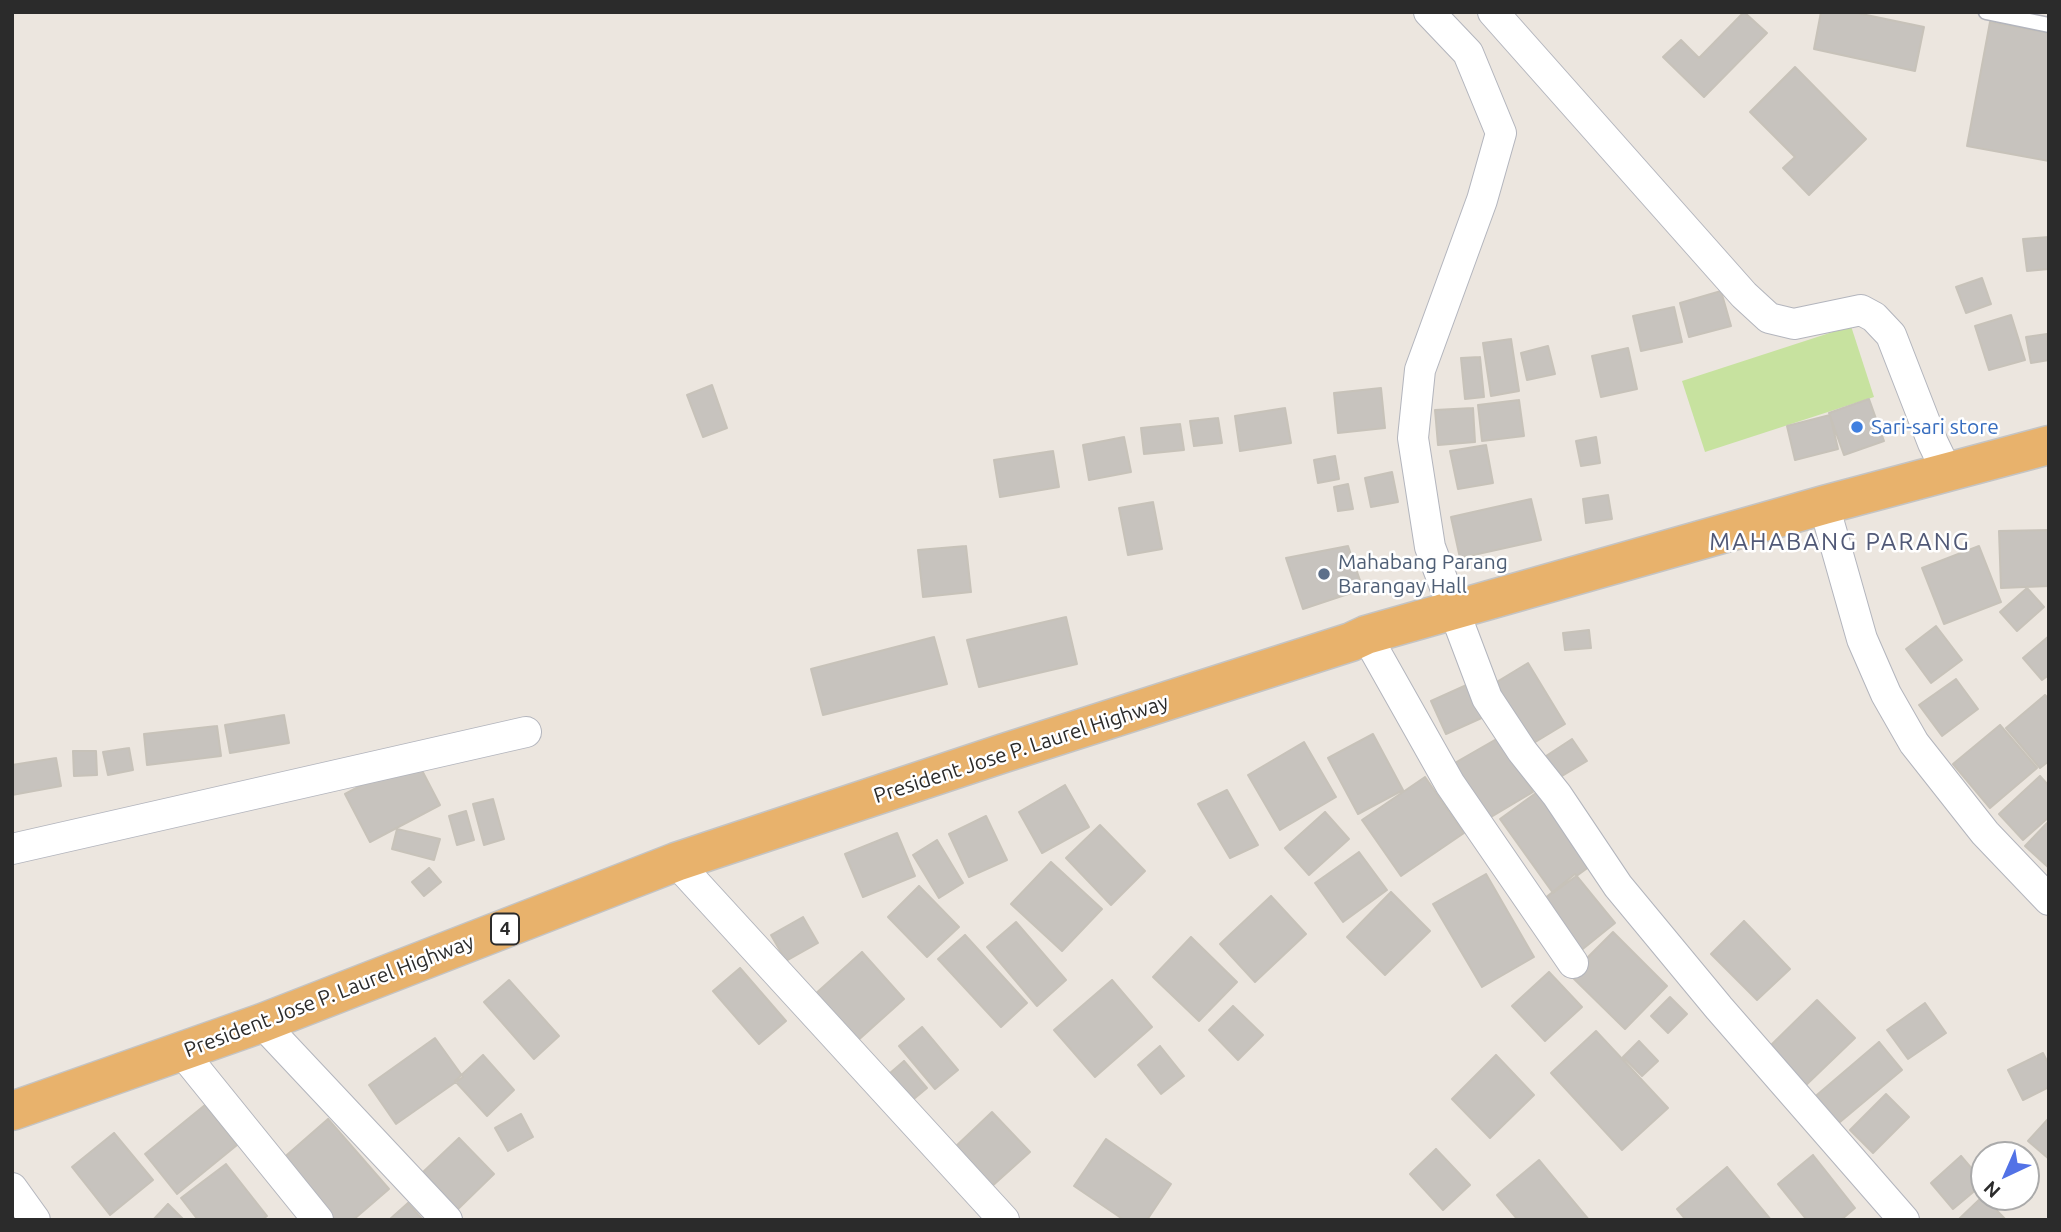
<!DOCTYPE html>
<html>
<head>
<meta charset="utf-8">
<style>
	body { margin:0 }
	#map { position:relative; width:2061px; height:1232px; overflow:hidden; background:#ece6df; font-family:Ubuntu,sans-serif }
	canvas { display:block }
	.frame { position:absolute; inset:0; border:14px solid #2b2b2b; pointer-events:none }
	.north { position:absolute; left:1970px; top:1141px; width:70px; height:70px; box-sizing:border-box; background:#fff; border:2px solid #aaa; border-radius:50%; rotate:224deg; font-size:19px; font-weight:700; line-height:28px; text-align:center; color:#2b2b2b }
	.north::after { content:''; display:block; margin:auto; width:24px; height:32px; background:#5272e6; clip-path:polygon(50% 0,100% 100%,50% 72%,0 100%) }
</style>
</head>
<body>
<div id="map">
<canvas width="2061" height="1232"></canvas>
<div class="frame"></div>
<div class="north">N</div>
</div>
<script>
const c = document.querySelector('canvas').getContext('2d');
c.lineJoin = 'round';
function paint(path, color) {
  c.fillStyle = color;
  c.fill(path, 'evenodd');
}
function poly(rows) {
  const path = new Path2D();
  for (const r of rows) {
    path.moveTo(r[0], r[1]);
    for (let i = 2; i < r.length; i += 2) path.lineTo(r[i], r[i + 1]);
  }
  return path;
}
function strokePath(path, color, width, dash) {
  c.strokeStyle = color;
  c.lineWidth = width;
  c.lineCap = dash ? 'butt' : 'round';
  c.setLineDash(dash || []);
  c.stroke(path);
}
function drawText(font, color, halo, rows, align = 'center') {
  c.font = font + ' Ubuntu,sans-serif';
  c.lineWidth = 5;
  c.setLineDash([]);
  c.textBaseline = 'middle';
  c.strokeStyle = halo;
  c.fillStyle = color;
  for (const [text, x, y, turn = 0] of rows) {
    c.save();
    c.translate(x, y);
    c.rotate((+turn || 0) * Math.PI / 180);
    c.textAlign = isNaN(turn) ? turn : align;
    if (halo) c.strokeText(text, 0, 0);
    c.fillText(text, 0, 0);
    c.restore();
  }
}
paint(poly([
	[1851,326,1874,397,1705,452,1682,381]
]), '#c7e29f');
const building = poly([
	[1744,12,1767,33,1704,97,1663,57,1681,40,1699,58,1744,12],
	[1821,12,1852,12,1924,27,1915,71,1814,49,1821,12],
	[1990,22,2049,33,2049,161,1967,146,1990,22],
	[1795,67,1866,139,1809,195,1783,168,1795,157,1750,112,1795,67],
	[2049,237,2049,269,2027,271,2023,239,2049,237],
	[1982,278,1991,304,1966,313,1956,287,1982,278],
	[1721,291,1731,326,1689,337,1680,303,1721,291],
	[1674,307,1682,342,1641,351,1633,316,1674,307],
	[2011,315,2025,360,1989,370,1975,326,2011,315],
	[2047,334,2049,360,2031,363,2026,337,2047,334],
	[1511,339,1519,391,1491,396,1483,343,1511,339],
	[1548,346,1555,374,1527,380,1521,353,1548,346],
	[1628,348,1637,389,1601,397,1592,356,1628,348],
	[1480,357,1484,397,1465,399,1461,358,1480,357],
	[712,385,727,428,703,437,687,395,712,385],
	[1381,388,1385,428,1338,433,1334,393,1381,388],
	[1869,399,1884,441,1844,455,1829,413,1869,399],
	[1519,400,1524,436,1482,441,1478,405,1519,400],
	[1285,408,1291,443,1240,451,1235,416,1285,408],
	[1473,408,1475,442,1438,445,1435,410,1473,408],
	[1830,415,1838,449,1795,460,1787,426,1830,415],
	[1218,418,1222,443,1194,446,1190,421,1218,418],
	[1180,424,1184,450,1144,454,1141,428,1180,424],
	[1124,437,1131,472,1089,480,1083,445,1124,437],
	[1596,437,1600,463,1581,466,1576,441,1596,437],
	[1486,445,1493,483,1458,489,1450,451,1486,445],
	[1053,451,1059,487,1000,497,994,460,1053,451],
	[1335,456,1339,479,1318,483,1314,460,1335,456],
	[1392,472,1398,502,1371,507,1365,478,1392,472],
	[1348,484,1353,509,1338,511,1334,487,1348,484],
	[1608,495,1612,519,1586,523,1583,499,1608,495],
	[1531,499,1541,540,1460,558,1451,517,1531,499],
	[1153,502,1162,549,1128,555,1119,508,1153,502],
	[2049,530,2049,586,2001,588,1999,531,2049,530],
	[966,546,971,592,923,597,918,550,966,546],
	[1348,546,1363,589,1303,609,1286,558,1348,546],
	[1979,546,2001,602,1944,624,1922,568,1979,546],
	[2027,588,2044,607,2017,631,2000,612,2027,588],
	[1066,617,1077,664,979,687,967,640,1066,617],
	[1936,626,1962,660,1931,683,1906,649,1936,626],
	[1589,630,1591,648,1565,650,1563,633,1589,630],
	[2049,636,2049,675,2042,680,2023,658,2049,636],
	[934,637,947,684,823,715,811,669,934,637],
	[1528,663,1565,724,1532,744,1495,683,1528,663],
	[1956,679,1978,709,1942,736,1919,705,1956,679],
	[1471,683,1486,716,1446,734,1431,701,1471,683],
	[2045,695,2049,699,2049,761,2040,768,2006,728,2045,695],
	[284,715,289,743,230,753,225,725,284,715],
	[2000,725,2037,768,1990,808,1953,764,2000,725],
	[217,726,221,756,147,765,144,734,217,726],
	[1373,734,1403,790,1358,814,1328,758,1373,734],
	[1500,737,1533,792,1486,820,1453,764,1500,737],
	[1572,739,1587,761,1557,779,1543,758,1572,739],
	[1304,742,1336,797,1280,830,1248,775,1304,742],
	[129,748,133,770,108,775,103,752,129,748],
	[73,751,96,751,97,775,74,776,73,751],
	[415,757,440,805,370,842,345,794,415,757],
	[56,758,61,786,12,795,12,765,56,758],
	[2040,776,2049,786,2049,817,2023,840,1999,814,2040,776],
	[1425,777,1464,833,1401,876,1362,820,1425,777],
	[1065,785,1089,827,1042,853,1019,812,1065,785],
	[1227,790,1258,845,1230,858,1198,804,1227,790],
	[1540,790,1593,864,1553,893,1500,819,1540,790],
	[493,799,504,839,484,845,473,804,493,799],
	[466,811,474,840,457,845,449,816,466,811],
	[1325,812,1349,839,1309,875,1285,848,1325,812],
	[986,816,1007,860,969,877,949,834,986,816],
	[2049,821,2049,868,2025,846,2049,821],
	[1100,825,1145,871,1111,905,1066,858,1100,825],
	[397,829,440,839,434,860,392,849,397,829],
	[897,833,915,876,863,897,845,854,897,833],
	[937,840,963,883,939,898,913,855,937,840],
	[1359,852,1387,890,1343,922,1315,883,1359,852],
	[1051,862,1102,909,1062,951,1011,904,1051,862],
	[429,868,441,882,424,896,412,882,429,868],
	[1486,874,1534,957,1482,987,1433,904,1486,874],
	[1575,874,1615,923,1579,952,1539,903,1575,874],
	[919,886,959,927,927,957,888,917,919,886],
	[1391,892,1430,931,1385,975,1347,937,1391,892],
	[1271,896,1306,934,1255,982,1220,944,1271,896],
	[803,917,818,943,786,961,771,935,803,917],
	[1744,921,1790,969,1757,1000,1711,954,1744,921],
	[1016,922,1066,980,1037,1006,987,947,1016,922],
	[1613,932,1667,986,1625,1029,1570,975,1613,932],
	[965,935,1027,1003,1001,1027,938,959,965,935],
	[1191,937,1237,982,1199,1021,1153,977,1191,937],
	[862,952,904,999,855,1043,813,996,862,952],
	[740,968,786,1021,759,1044,713,991,740,968],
	[1549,972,1582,1007,1545,1041,1512,1006,1549,972],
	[509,980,559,1036,534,1059,484,1002,509,980],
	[1112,980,1152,1027,1095,1077,1054,1030,1112,980],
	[1670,997,1687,1014,1668,1033,1651,1016,1670,997],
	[1817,1000,1855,1038,1804,1087,1767,1049,1817,1000],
	[1925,1003,1946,1033,1908,1059,1887,1030,1925,1003],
	[1233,1006,1263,1035,1238,1060,1209,1030,1233,1006],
	[922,1027,958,1070,935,1089,899,1046,922,1027],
	[1596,1031,1668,1108,1622,1150,1551,1073,1596,1031],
	[435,1038,463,1077,396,1124,369,1085,435,1038],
	[1639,1041,1658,1061,1642,1076,1623,1057,1639,1041],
	[1879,1042,1902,1070,1834,1127,1811,1100,1879,1042],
	[1160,1046,1184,1076,1161,1094,1138,1065,1160,1046],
	[2043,1053,2049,1065,2049,1087,2023,1100,2008,1070,2043,1053],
	[483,1055,514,1090,487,1116,455,1081,483,1055],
	[1496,1055,1534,1095,1490,1138,1452,1099,1496,1055],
	[904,1061,927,1088,897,1113,875,1086,904,1061],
	[1886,1094,1909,1117,1873,1153,1850,1130,1886,1094],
	[205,1105,237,1145,177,1194,145,1154,205,1105],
	[992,1112,1030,1152,990,1188,954,1148,992,1112],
	[521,1114,533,1137,508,1151,495,1128,521,1114],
	[2049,1118,2049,1159,2028,1141,2049,1118],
	[328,1119,389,1189,353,1220,331,1220,280,1161,328,1119],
	[114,1133,153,1180,110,1215,72,1167,114,1133],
	[459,1138,494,1174,457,1210,422,1173,459,1138],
	[1106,1139,1171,1184,1147,1220,1124,1220,1074,1186,1106,1139],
	[1436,1149,1470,1185,1443,1210,1410,1174,1436,1149],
	[1813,1155,1855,1208,1841,1220,1807,1220,1778,1184,1813,1155],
	[1961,1156,1984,1183,1953,1209,1931,1183,1961,1156],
	[1539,1160,1589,1220,1518,1220,1497,1195,1539,1160],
	[226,1164,267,1216,262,1220,198,1220,181,1198,226,1164],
	[1727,1167,1771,1220,1686,1220,1677,1209,1727,1167],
	[1983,1196,2006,1220,1958,1220,1983,1196],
	[408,1203,423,1220,389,1220,408,1203],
	[168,1204,184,1220,153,1220,168,1204]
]);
paint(building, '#c7c3be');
strokePath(building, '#c7c2b9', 2);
const service = poly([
	[1986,12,2049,25]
]);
const minor = poly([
	[1429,12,1468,53,1501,133,1482,200,1420,370,1413,438,1430,547,1487,698,1522,751,1557,795,1618,886,1719,1008,1904,1220],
	[1493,12,1744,295,1769,318,1794,324,1861,310,1874,317,1891,335,1933,443,1947,472],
	[1824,505,1862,639,1886,694,1914,743,1985,833,2049,900],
	[1366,635,1450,784,1573,963],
	[12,849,526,732],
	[676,862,1004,1220],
	[262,1023,447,1220],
	[182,1052,318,1220],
	[12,1188,35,1220]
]);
const trunk = poly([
	[12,1111,262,1023,676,862,1001,754,1351,642,1366,635,1824,505,2049,445]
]);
strokePath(service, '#b3b5bd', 17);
strokePath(minor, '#b3b5bd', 32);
strokePath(trunk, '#c4c4c4', 41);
strokePath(service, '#fff', 14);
strokePath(minor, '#fff', 30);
strokePath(trunk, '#e8b26c', 38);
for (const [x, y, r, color] of [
	[1857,427,7,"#3f7fe0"],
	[1324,574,7,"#5c6f8a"]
]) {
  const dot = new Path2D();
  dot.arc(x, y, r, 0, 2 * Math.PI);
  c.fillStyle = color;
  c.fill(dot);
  strokePath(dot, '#fff', 2.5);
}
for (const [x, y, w] of [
	[505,929,28]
]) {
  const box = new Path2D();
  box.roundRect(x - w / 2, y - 15.5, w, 31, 5);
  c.fillStyle = '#fff';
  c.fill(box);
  strokePath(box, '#2b2b2b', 2);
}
drawText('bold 19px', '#2b2b2b', null, [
	["4",505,929]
]);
drawText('21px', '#366cbe', '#fff', [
	["Sari-sari store",1871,427]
], 'left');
drawText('21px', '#4e5e75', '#fff', [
	["Mahabang Parang",1338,562],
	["Barangay Hall",1338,586]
], 'left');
drawText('21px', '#2b2b2b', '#fff', [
	["President Jose P. Laurel Highway",1021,749,-18],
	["President Jose P. Laurel Highway",329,996,-21]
]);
c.letterSpacing = '2px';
drawText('24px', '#515977', '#fff', [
	["MAHABANG PARANG",1840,542]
]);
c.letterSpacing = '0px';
</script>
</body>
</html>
